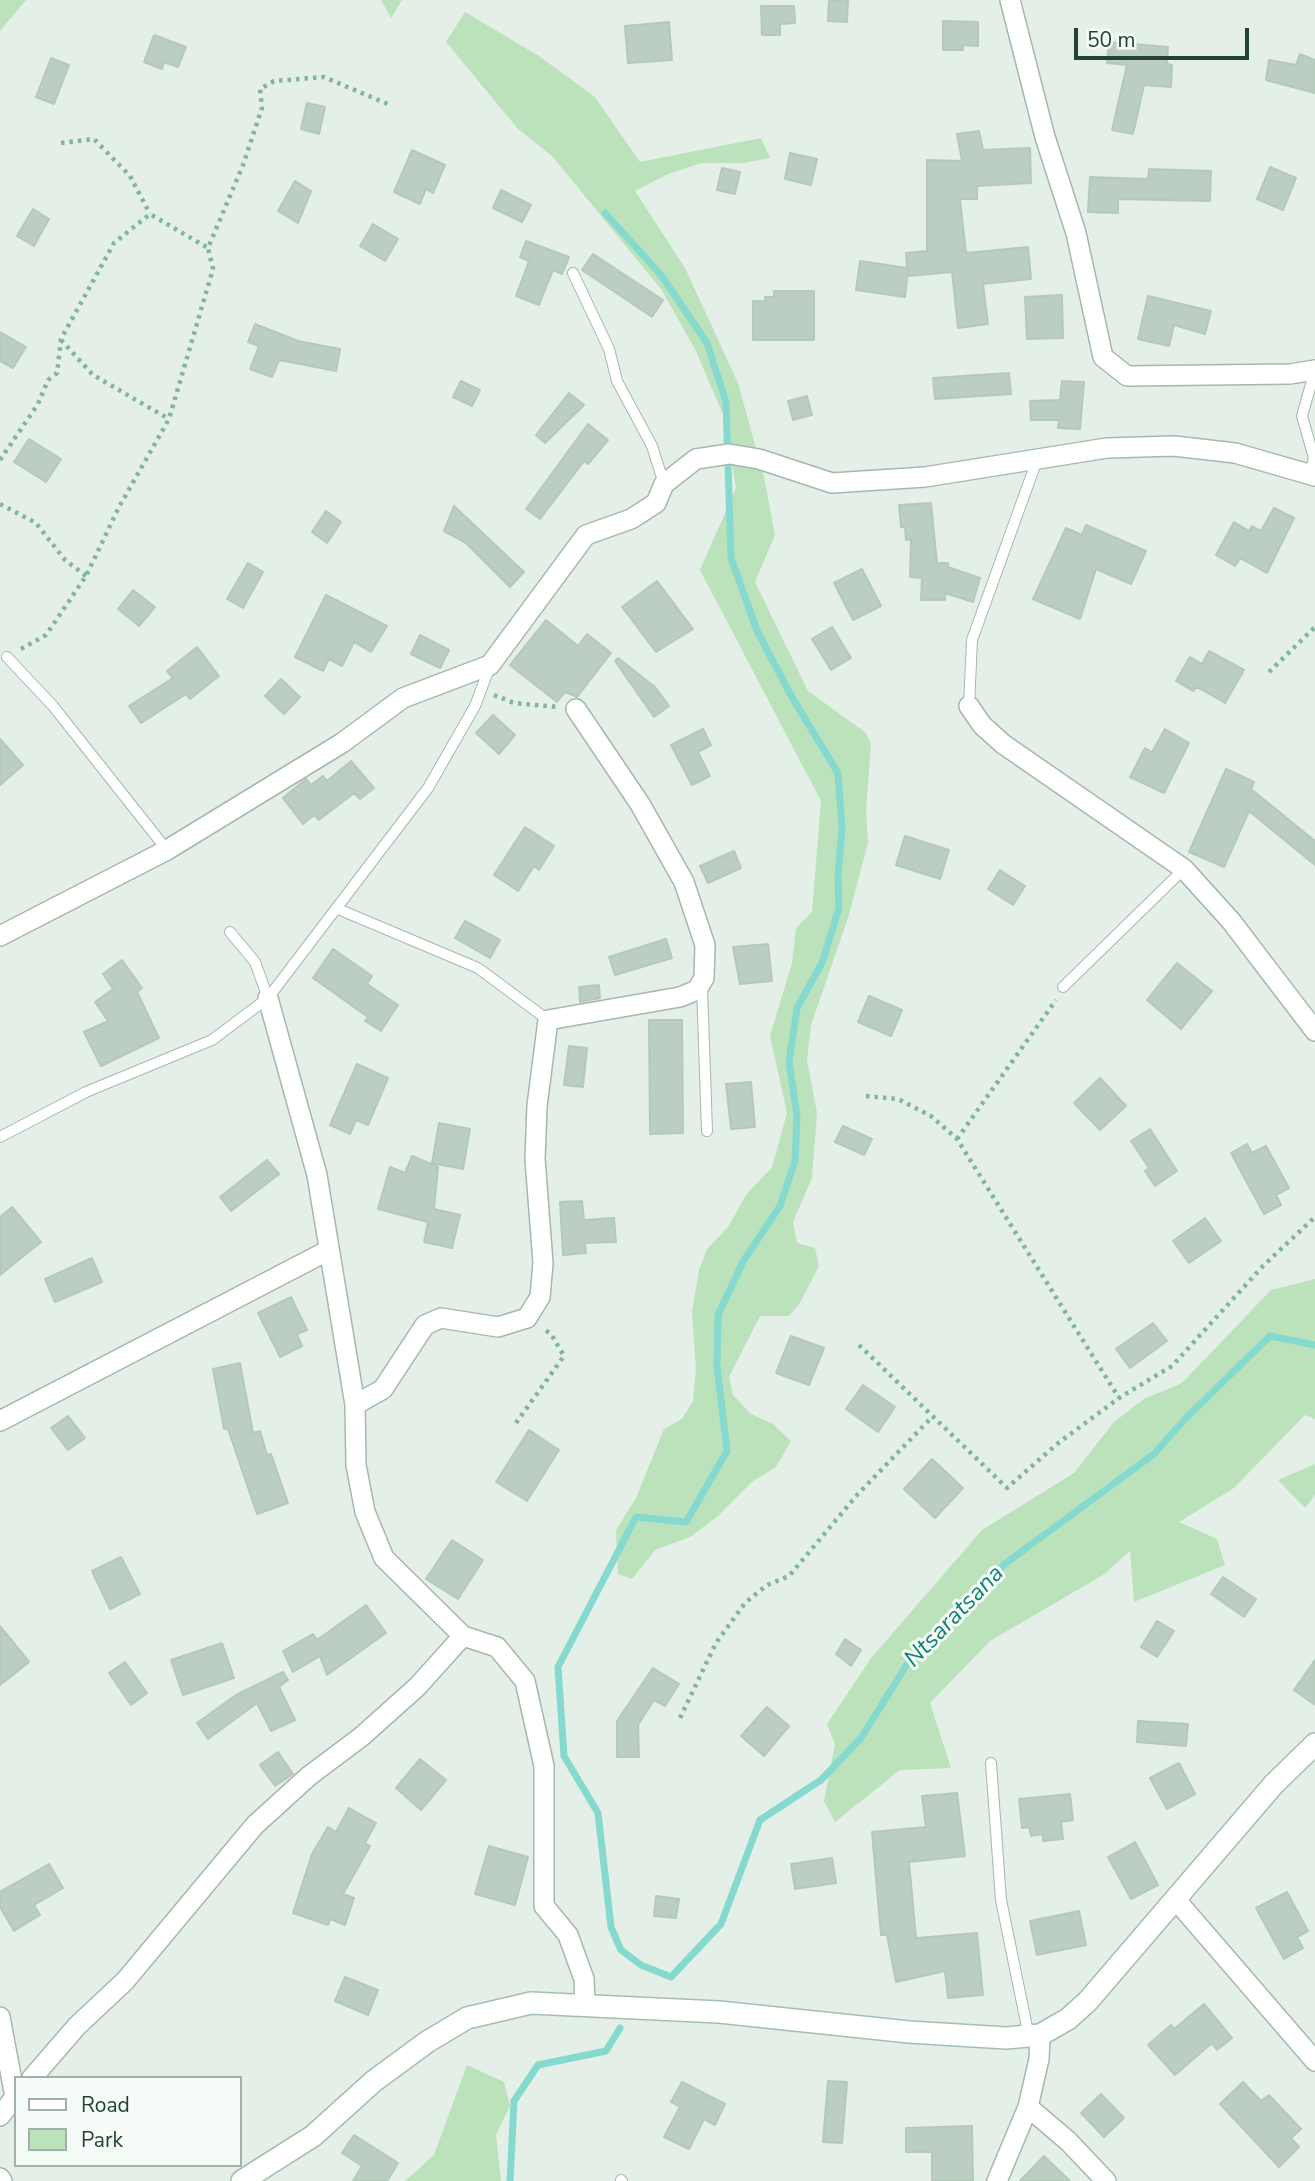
<!DOCTYPE html>
<html>
<head>
<meta charset="utf-8">
<style>
	body { margin:0 }
	#map { position:relative; width:1315px; height:2181px; overflow:hidden; background:#e4efe7; font-family:"Nunito Sans",sans-serif }
	canvas { display:block }
	.legend { position:absolute; left:14px; top:2076px; width:228px; height:91px; box-sizing:border-box; background:#f5fbf6; border:2px solid #a0b1a7; margin:0; padding:9px 12px; list-style:none; font-size:21px; color:#214330 }
	.legend li { display:flex; align-items:center; gap:14px; height:35px }
	.legend b { width:35px; border:2px solid #a0b1a7 }
	.scale { position:absolute; left:1074px; top:28px; width:175px; height:32px; box-sizing:border-box; border:4px solid #214330; border-top:0; padding-left:9px; font-size:21px; line-height:24px; white-space:nowrap; color:#214330; -webkit-text-stroke:5px #f5fbf6; paint-order:stroke }
</style>
</head>
<body>
<div id="map">
<canvas width="1315" height="2181"></canvas>
<ul class="legend">
<li><b style="height:9px;background:#fff"></b>Road</li>
<li><b style="height:19px;background:#bce2bb"></b>Park</li>
</ul>
<div class="scale">50 m</div>
</div>
<script>
const c = document.querySelector('canvas').getContext('2d');
c.lineJoin = 'round';
function paint(path, color) {
  c.fillStyle = color;
  c.fill(path, 'evenodd');
}
function poly(rows) {
  const path = new Path2D();
  for (const r of rows) {
    path.moveTo(r[0], r[1]);
    for (let i = 2; i < r.length; i += 2) path.lineTo(r[i], r[i + 1]);
  }
  return path;
}
function strokePath(path, color, width, dash) {
  c.strokeStyle = color;
  c.lineWidth = width;
  c.lineCap = dash ? 'butt' : 'round';
  c.setLineDash(dash || []);
  c.stroke(path);
}
function drawText(font, color, halo, rows, align = 'center') {
  c.font = font + ' "Nunito Sans",sans-serif';
  c.lineWidth = 6;
  c.setLineDash([]);
  c.textBaseline = 'middle';
  c.strokeStyle = halo;
  c.fillStyle = color;
  for (const [text, x, y, turn = 0] of rows) {
    c.save();
    c.translate(x, y);
    c.rotate((+turn || 0) * Math.PI / 180);
    c.textAlign = isNaN(turn) ? turn : align;
    if (halo) c.strokeText(text, 0, 0);
    c.fillText(text, 0, 0);
    c.restore();
  }
}
paint(poly([
	[0,0,26,0,0,31],
	[381,0,402,0,391,18],
	[465,12,539,56,595,97,640,162,761,138,770,158,744,163,702,163,668,174,635,191,685,268,738,383,764,477,775,535,755,582,808,691,866,733,871,744,866,810,868,843,848,918,811,1025,807,1060,817,1113,812,1178,793,1222,797,1243,815,1248,819,1266,800,1303,789,1316,760,1316,729,1377,733,1395,751,1414,773,1424,791,1441,776,1467,753,1481,718,1516,690,1537,655,1550,632,1579,618,1574,616,1530,636,1498,664,1429,682,1419,693,1401,696,1369,692,1312,699,1270,707,1249,728,1227,746,1195,772,1167,787,1113,770,1036,792,963,796,928,812,912,821,801,700,570,736,488,724,417,695,349,661,289,552,156,518,129,446,42],
	[1315,1279,1315,1419,1305,1415,1234,1488,1179,1522,1217,1539,1225,1565,1134,1602,1130,1551,1103,1575,990,1641,930,1703,951,1768,900,1770,835,1822,824,1801,835,1744,827,1724,872,1657,982,1530,1074,1473,1114,1422,1144,1399,1182,1383,1271,1290],
	[1315,1464,1315,1495,1305,1508,1278,1480],
	[467,2065,504,2082,510,2106,496,2135,501,2181,405,2181,434,2155]
]), '#bce2bb');
strokePath(poly([
	[605,213,661,275,707,343,726,402,731,558,757,631,793,699,838,773,842,828,838,877,839,908,822,963,797,1008,789,1062,797,1116,795,1161,780,1206,744,1260,718,1315,717,1366,727,1451,686,1522,636,1517,558,1667,564,1756,598,1813,611,1927,621,1950,641,1965,671,1977,721,1924,760,1820,821,1780,861,1738,909,1661,1006,1563,1154,1454,1185,1419,1270,1336,1315,1345],
	[510,2181,514,2101,538,2065,606,2051,620,2028]
]), '#86d9ce', 7);
const building = poly([
	[829,0,848,0,847,22,828,21,829,0],
	[761,6,794,6,795,23,780,24,780,35,762,35,761,6],
	[943,21,978,22,978,46,963,45,963,50,943,50,943,21],
	[669,22,672,60,628,63,625,26,669,22],
	[154,35,186,47,178,67,164,62,162,69,144,62,154,35],
	[1109,42,1168,47,1167,64,1172,65,1171,87,1144,85,1133,134,1112,130,1127,65,1107,63,1109,42],
	[1300,54,1315,60,1315,93,1266,80,1269,60,1296,65,1300,54],
	[51,58,69,65,54,104,36,97,51,58],
	[307,103,325,107,319,134,301,129,307,103],
	[979,131,983,150,1030,148,1031,183,977,186,977,199,960,199,966,253,1028,247,1031,279,983,284,988,324,958,328,952,272,908,276,908,270,905,297,856,290,860,261,907,268,906,253,927,251,927,160,962,161,957,134,979,131],
	[412,150,445,165,433,193,426,189,420,204,394,192,412,150],
	[790,153,817,159,811,185,785,179,790,153],
	[1270,167,1296,178,1283,210,1257,199,1270,167],
	[722,168,740,172,735,194,717,190,722,168],
	[1149,169,1211,171,1210,201,1118,199,1118,213,1088,212,1090,177,1148,179,1149,169],
	[295,181,311,191,298,223,278,211,295,181],
	[501,190,531,205,522,222,493,208,501,190],
	[33,209,49,219,34,246,17,236,33,209],
	[373,224,398,239,385,261,360,246,373,224],
	[526,241,569,257,562,274,553,270,539,305,516,296,529,261,520,257,526,241],
	[593,254,663,300,652,317,582,270,593,254],
	[774,291,814,291,814,340,753,340,753,301,765,301,765,297,774,297,774,291],
	[1062,295,1063,338,1027,339,1025,297,1062,295],
	[1148,296,1211,311,1205,334,1174,325,1169,346,1138,339,1148,296],
	[255,324,298,341,340,349,336,371,279,360,272,377,250,369,259,346,248,342,255,324],
	[0,332,26,347,13,368,0,361,0,332],
	[1009,373,1011,394,935,399,933,378,1009,373],
	[461,381,480,390,472,406,453,397,461,381],
	[1062,381,1084,382,1080,429,1058,428,1059,420,1031,420,1030,401,1060,400,1062,381],
	[569,393,584,405,545,443,536,435,569,393],
	[807,396,812,415,793,420,788,401,807,396],
	[588,424,608,440,588,464,584,461,540,519,526,509,588,424],
	[29,439,61,459,46,482,14,462,29,439],
	[931,503,937,563,948,563,948,567,980,578,973,602,945,593,945,600,921,600,922,578,910,577,911,539,906,540,905,527,901,527,899,505,931,503],
	[454,506,524,572,510,587,466,543,444,531,454,506],
	[1274,508,1294,518,1267,573,1240,558,1235,566,1216,555,1234,522,1249,531,1252,526,1261,531,1274,508],
	[326,511,341,522,327,543,312,532,326,511],
	[1086,525,1146,551,1131,584,1096,569,1080,619,1033,599,1066,528,1082,535,1086,525],
	[248,563,263,572,243,608,227,599,248,563],
	[862,569,881,606,853,620,834,583,862,569],
	[657,581,693,629,656,652,622,607,657,581],
	[133,590,155,607,139,626,118,609,133,590],
	[326,595,387,626,371,652,354,642,342,666,329,659,323,671,295,657,326,595],
	[546,620,578,646,587,634,611,653,577,697,565,692,557,702,510,665,546,620],
	[832,627,851,658,831,670,812,639,832,627],
	[420,635,449,650,440,668,411,654,420,635],
	[197,647,219,676,190,699,186,694,141,723,129,706,173,678,167,671,197,647],
	[1209,651,1244,670,1225,703,1197,687,1193,691,1176,681,1190,657,1202,664,1209,651],
	[618,658,655,687,669,706,654,717,615,661,618,658],
	[281,679,300,697,284,714,265,696,281,679],
	[493,715,515,735,499,754,476,733,493,715],
	[703,729,711,745,698,752,710,776,692,785,671,745,703,729],
	[1165,729,1189,743,1164,793,1130,777,1145,748,1152,752,1165,729],
	[0,739,23,765,0,785,0,739],
	[351,761,374,788,360,799,354,793,319,820,314,815,303,824,283,798,306,779,311,785,323,776,327,781,351,761],
	[1226,769,1254,782,1251,789,1315,841,1315,865,1249,811,1224,867,1189,852,1226,769],
	[525,827,554,846,539,870,534,866,518,891,494,875,525,827],
	[905,836,949,850,940,879,896,865,905,836],
	[734,851,741,868,708,883,700,866,734,851],
	[1000,870,1025,886,1013,905,988,889,1000,870],
	[465,921,500,940,490,958,455,938,465,921],
	[666,939,672,958,615,975,609,957,666,939],
	[768,944,772,981,740,984,733,947,768,944],
	[333,949,372,976,367,984,398,1005,381,1031,365,1021,368,1017,313,978,333,949],
	[122,960,142,988,137,992,159,1038,101,1066,84,1032,108,1021,95,1002,113,989,103,974,122,960],
	[1177,963,1212,991,1181,1029,1147,1000,1177,963],
	[599,985,600,998,580,1002,579,987,599,985],
	[869,996,902,1010,891,1036,858,1022,869,996],
	[649,1020,682,1020,683,1133,650,1134,649,1020],
	[569,1046,587,1048,583,1087,564,1085,569,1046],
	[357,1064,388,1078,368,1125,356,1120,350,1134,330,1125,357,1064],
	[1100,1078,1126,1106,1100,1130,1074,1103,1100,1078],
	[751,1082,755,1127,731,1129,726,1084,751,1082],
	[439,1123,470,1129,463,1169,432,1163,439,1123],
	[843,1126,872,1139,864,1155,835,1142,843,1126],
	[1150,1129,1177,1171,1155,1186,1145,1171,1149,1168,1131,1141,1150,1129],
	[1247,1144,1252,1153,1266,1146,1289,1188,1276,1195,1281,1205,1264,1214,1231,1153,1247,1144],
	[412,1156,438,1167,434,1209,460,1215,452,1248,424,1242,428,1222,378,1209,390,1167,405,1173,412,1156],
	[267,1160,279,1174,231,1211,220,1197,267,1160],
	[582,1201,584,1220,614,1218,616,1242,585,1243,586,1253,563,1255,560,1202,582,1201],
	[12,1207,41,1242,0,1275,0,1217,12,1207],
	[1205,1218,1221,1241,1189,1263,1173,1241,1205,1218],
	[92,1258,102,1282,55,1302,45,1279,92,1258],
	[291,1297,307,1330,297,1334,302,1346,280,1357,258,1313,291,1297],
	[1153,1323,1167,1341,1130,1368,1116,1349,1153,1323],
	[791,1336,824,1348,809,1385,776,1373,791,1336],
	[240,1363,253,1433,260,1431,267,1455,271,1454,288,1503,257,1514,228,1429,224,1429,213,1369,240,1363],
	[863,1385,895,1407,878,1432,846,1409,863,1385],
	[68,1416,85,1438,68,1450,51,1428,68,1416],
	[529,1430,559,1450,527,1501,496,1482,529,1430],
	[932,1459,963,1488,935,1518,904,1489,932,1459],
	[452,1540,483,1560,458,1599,426,1579,452,1540],
	[121,1557,140,1594,110,1609,92,1571,121,1557],
	[1223,1577,1256,1599,1244,1617,1211,1594,1223,1577],
	[366,1605,386,1633,327,1675,320,1656,293,1672,283,1651,313,1634,317,1640,366,1605],
	[1157,1621,1174,1631,1157,1657,1141,1647,1157,1621],
	[0,1626,29,1662,0,1685,0,1626],
	[845,1639,861,1650,851,1666,836,1654,845,1639],
	[222,1643,234,1678,183,1695,171,1660,222,1643],
	[1315,1660,1315,1705,1294,1690,1315,1660],
	[125,1662,147,1693,131,1705,109,1673,125,1662],
	[653,1668,679,1684,665,1706,654,1700,638,1725,639,1757,617,1757,617,1721,653,1668],
	[283,1672,288,1680,279,1687,295,1720,271,1731,257,1703,208,1739,197,1723,236,1695,283,1672],
	[767,1707,789,1726,764,1756,741,1736,767,1707],
	[1138,1721,1188,1724,1186,1746,1137,1742,1138,1721],
	[278,1752,293,1774,275,1786,260,1765,278,1752],
	[420,1759,446,1780,421,1810,396,1788,420,1759],
	[1179,1763,1195,1794,1167,1809,1150,1778,1179,1763],
	[957,1793,965,1856,909,1862,916,1938,977,1933,983,1995,948,1998,945,1971,896,1982,887,1935,881,1935,872,1832,926,1827,922,1796,957,1793],
	[1070,1794,1073,1820,1061,1822,1063,1839,1043,1841,1043,1834,1031,1836,1029,1827,1022,1828,1019,1799,1070,1794],
	[349,1808,376,1823,365,1843,370,1846,343,1894,354,1898,345,1925,330,1919,328,1925,293,1913,312,1854,328,1827,336,1832,349,1808],
	[1135,1842,1158,1885,1131,1899,1108,1857,1135,1842],
	[489,1846,528,1857,515,1905,475,1894,489,1846],
	[832,1858,836,1883,795,1889,791,1864,832,1858],
	[49,1864,63,1888,34,1905,40,1915,14,1931,0,1907,0,1892,49,1864],
	[1287,1892,1308,1931,1297,1937,1303,1948,1284,1959,1256,1908,1287,1892],
	[656,1896,679,1899,676,1918,654,1916,656,1896],
	[1079,1911,1086,1945,1037,1955,1030,1921,1079,1911],
	[345,1977,378,1990,368,2015,335,2001,345,1977],
	[1204,2004,1232,2038,1217,2050,1212,2043,1175,2075,1148,2045,1171,2025,1174,2029,1204,2004],
	[828,2081,847,2082,842,2143,823,2142,828,2081],
	[682,2082,725,2104,715,2125,704,2119,689,2149,664,2137,680,2107,671,2102,682,2082],
	[1243,2082,1261,2101,1269,2095,1301,2129,1291,2138,1299,2147,1279,2167,1220,2104,1243,2082],
	[1101,2094,1124,2118,1104,2137,1081,2113,1101,2094],
	[972,2126,973,2181,932,2181,932,2152,906,2152,906,2128,972,2126],
	[354,2135,398,2163,387,2181,353,2181,362,2166,342,2153,354,2135],
	[1044,2156,1070,2181,1020,2181,1044,2156]
]);
paint(building, '#bccdc1');
strokePath(building, '#b5c9bb', 2);
const lane = poly([
	[573,273,609,349,617,381,652,446,664,484],
	[1310,473,1314,458,1302,416,1315,370],
	[7,657,53,706,167,850],
	[969,706,972,640,1037,460],
	[338,909,478,968,548,1020],
	[230,932,255,962,268,998],
	[702,987,707,1131],
	[1063,987,1184,869],
	[0,1137,86,1092,212,1040,268,998,428,788,475,706,490,666],
	[991,1763,1001,1900,1029,2037],
	[621,2180,622,2181]
]);
const street = poly([
	[1010,0,1045,137,1076,233,1103,357,1127,376,1290,374,1315,370],
	[969,706,982,725,1003,744,1184,869,1231,921,1315,1031],
	[0,936,167,850,342,743,403,698,490,665,586,535,631,519,656,503,664,484,696,459,729,454,759,459,832,483,925,477,1107,448,1174,446,1235,453,1315,476],
	[268,998,317,1175,355,1405,356,1465,365,1512,384,1558,463,1636],
	[355,1405,383,1389,425,1325,441,1318,498,1327,527,1318,540,1297,543,1263,535,1159,537,1106,548,1020,680,997,697,990,704,978,705,945,684,882,640,804,576,709],
	[0,1421,329,1250],
	[1176,1900,1315,2061],
	[0,2017,15,2097,0,2116],
	[32,2078,77,2026,125,1981,255,1825,309,1776,361,1737,417,1687,463,1636,497,1647,525,1681,544,1766,544,1906,568,1935,584,1979,585,2004],
	[1028,2107,1068,2141,1106,2181],
	[0,2178,2,2181],
	[997,2181,1028,2107,1039,2059,1040,2035]
]);
const secondary = poly([
	[242,2181,313,2136,374,2081,427,2042,467,2018,531,2003,719,2012,909,2032,1006,2038,1040,2035,1068,2019,1088,2001,1274,1784,1315,1744]
]);
strokePath(lane, '#a6b8ac', 12);
strokePath(street, '#a6b8ac', 22);
strokePath(secondary, '#a4bfae', 24);
strokePath(poly([
	[61,143,94,139,130,176,150,214],
	[61,340,93,375,169,419],
	[0,460,38,404,48,380,57,373,61,339,114,243,150,214,208,248],
	[0,504,36,523,65,560,86,576],
	[21,649,46,635,86,576,119,507,169,419,213,269,208,248,243,165,262,108,260,89,274,81,324,77,390,105],
	[1269,672,1315,627],
	[494,695,514,703,558,707],
	[866,1096,898,1099,931,1116,957,1139,1119,1398],
	[957,1139,1056,1000],
	[859,1345,1007,1488,1057,1444,1119,1398,1172,1366,1263,1266,1315,1217],
	[516,1423,564,1356,551,1334,542,1328],
	[680,1718,716,1643,745,1603,767,1585,789,1576,857,1495,932,1417]
]), '#81b696', 4.5, [3.5, 5]);
strokePath(lane, '#fff', 10);
strokePath(street, '#fff', 19);
strokePath(secondary, '#fff', 21);
drawText('italic 24px', '#138073', '#f5fbf6', [
	["Ntsaratsana",955,1617,-46]
]);
</script>
</body>
</html>
